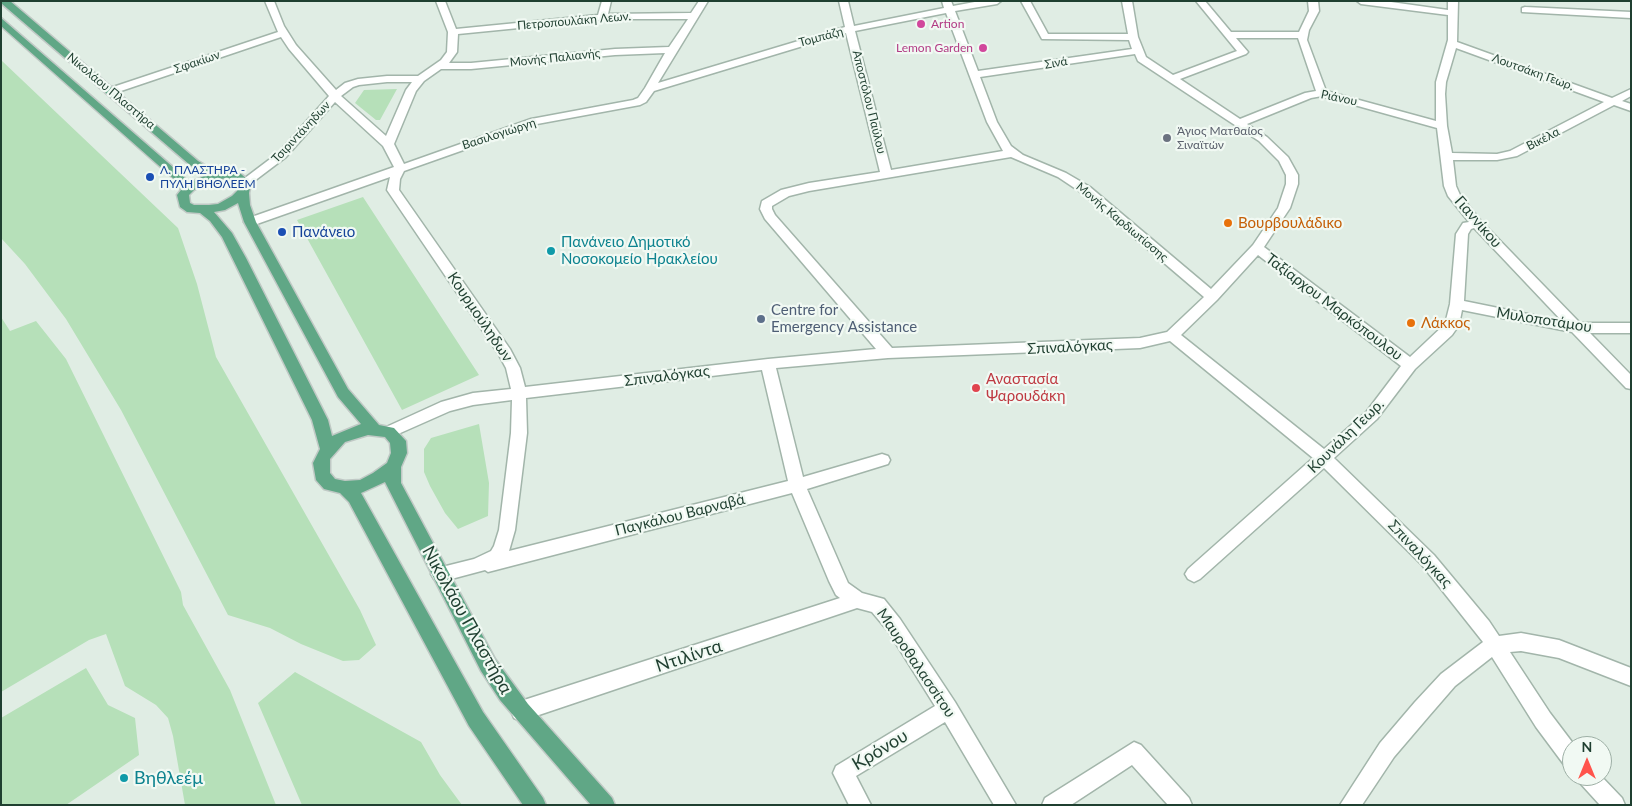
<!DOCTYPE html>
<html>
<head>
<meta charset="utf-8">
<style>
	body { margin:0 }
	#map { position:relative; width:1632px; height:806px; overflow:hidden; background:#e0ede4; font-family:Lato,sans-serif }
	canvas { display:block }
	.frame { position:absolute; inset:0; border:2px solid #1f3f30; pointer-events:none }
	.north { position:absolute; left:1562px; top:736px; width:50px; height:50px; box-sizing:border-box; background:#f1f9f3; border:1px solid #9dafa5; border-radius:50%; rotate:0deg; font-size:14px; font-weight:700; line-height:20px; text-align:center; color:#1f3f30 }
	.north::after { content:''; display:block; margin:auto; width:18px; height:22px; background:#ff544c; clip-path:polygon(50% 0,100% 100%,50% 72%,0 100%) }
</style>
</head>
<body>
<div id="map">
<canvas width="1632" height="806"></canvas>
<div class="frame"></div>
<div class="north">N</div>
</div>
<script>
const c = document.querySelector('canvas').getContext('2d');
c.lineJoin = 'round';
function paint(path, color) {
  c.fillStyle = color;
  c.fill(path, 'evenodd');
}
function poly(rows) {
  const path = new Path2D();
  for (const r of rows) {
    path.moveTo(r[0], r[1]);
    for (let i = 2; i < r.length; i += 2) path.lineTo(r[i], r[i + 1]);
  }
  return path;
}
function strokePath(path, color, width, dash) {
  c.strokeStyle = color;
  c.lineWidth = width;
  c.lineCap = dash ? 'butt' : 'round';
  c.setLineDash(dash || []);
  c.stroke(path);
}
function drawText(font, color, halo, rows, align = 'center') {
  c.font = font + ' Lato,sans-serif';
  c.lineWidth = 4.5;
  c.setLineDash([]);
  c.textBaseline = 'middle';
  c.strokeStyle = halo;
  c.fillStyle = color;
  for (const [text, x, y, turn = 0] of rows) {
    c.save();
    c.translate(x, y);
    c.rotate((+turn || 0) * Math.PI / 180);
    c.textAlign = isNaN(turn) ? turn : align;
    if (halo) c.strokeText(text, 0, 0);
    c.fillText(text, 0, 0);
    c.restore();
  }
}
paint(poly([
	[1,60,178,228,197,284,216,357,360,610,376,645,359,660,343,661,301,644,270,628,228,615,121,410,66,319,25,264,1,238],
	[397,89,380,120,376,120,355,103,364,90],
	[363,197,479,375,402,410,297,220],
	[1,317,10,331,36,321,66,359,181,592,183,605,230,690,276,805,185,805,173,736,168,718,156,705,125,686,106,634,89,640,1,692],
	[479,424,489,483,488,516,458,529,445,513,430,486,424,472,424,449,431,438],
	[86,668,108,705,135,718,139,755,66,805,1,805,1,718],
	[295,672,421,742,440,775,462,805,302,805,258,703]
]), '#b6e0b9');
const minor = poly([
	[265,1,274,1,284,26,296,45,336,90,345,83,358,79,387,76,418,76,441,60,447,52,448,32,436,1,445,1,456,29,598,15,602,1,611,1,608,14,691,13,699,1,708,1,658,83,845,27,839,1,848,1,854,26,944,8,942,1,951,1,953,6,980,1,1001,1,997,4,955,11,978,71,1132,49,1129,40,1042,39,1021,1,1030,1,1048,34,1128,34,1122,1,1132,1,1138,37,1146,57,1173,75,1237,51,1196,1,1205,1,1231,32,1299,32,1309,11,1308,1,1318,1,1319,11,1309,30,1307,40,1326,91,1436,121,1436,82,1448,40,1448,15,1361,4,1357,1,1384,1,1448,10,1448,1,1458,1,1457,42,1612,98,1631,89,1631,96,1622,101,1631,104,1631,111,1614,105,1517,156,1497,160,1453,160,1456,186,1460,195,1481,221,1580,323,1631,323,1631,333,1590,333,1631,375,1631,389,1626,388,1572,332,1462,310,1459,325,1452,335,1415,369,1377,419,1334,458,1434,555,1489,621,1499,636,1521,633,1559,640,1631,668,1631,686,1559,658,1521,651,1510,652,1550,713,1575,746,1572,746,1572,769,1565,766,1536,727,1492,657,1455,686,1429,716,1394,757,1362,805,1340,805,1380,743,1415,702,1441,674,1483,642,1422,565,1324,468,1200,579,1194,582,1188,579,1185,574,1188,569,1313,458,1170,341,1140,348,888,358,776,368,803,477,882,454,888,456,890,460,888,464,807,489,848,583,862,593,884,599,900,619,955,702,1016,805,994,805,945,722,856,776,871,805,849,805,833,773,836,766,935,706,888,631,872,612,857,608,521,721,514,718,511,711,514,704,521,701,840,598,836,595,829,581,792,493,488,572,485,570,440,582,434,579,431,574,434,569,474,559,491,551,494,546,499,530,511,433,512,400,473,405,450,411,389,438,384,436,381,432,384,428,441,402,473,393,511,389,506,368,499,355,387,190,390,177,254,225,250,226,244,222,246,219,394,167,383,146,335,102,286,157,249,185,241,185,239,183,241,181,278,153,329,96,289,49,281,37,115,93,107,93,106,91,107,89,278,32,265,1],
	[946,13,987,122,1003,151,891,170,855,31,946,13],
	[610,19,688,19,669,47,615,49,471,63,449,63,457,52,458,34,610,19],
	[846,33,880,172,809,183,781,190,762,201,760,209,765,219,876,349,768,359,525,387,520,368,510,349,399,190,400,179,404,171,537,124,640,105,646,102,654,91,846,33],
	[1236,38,1298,38,1316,91,1305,93,1240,119,1180,79,1246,54,1248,52,1236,38],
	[1456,48,1604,102,1510,151,1497,154,1452,153,1447,126,1445,94,1446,82,1456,48],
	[665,53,645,88,638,98,633,100,531,119,404,164,394,144,416,91,424,81,441,69,471,69,615,55,665,53],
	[1135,54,1138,61,1259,141,1279,161,1286,175,1286,184,1278,208,1253,245,1211,289,1090,187,1066,173,1023,155,1011,146,997,122,980,77,1135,54],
	[387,82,412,82,406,90,386,136,341,96,353,87,359,85,387,82],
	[1322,96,1437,128,1444,186,1448,196,1469,222,1463,223,1456,234,1450,304,1445,324,1410,357,1264,247,1290,208,1298,184,1298,175,1288,157,1267,137,1247,124,1311,98,1322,96],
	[1011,157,1058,177,1082,193,1204,297,1167,332,1140,338,892,348,775,215,772,209,772,206,789,196,809,191,1011,157],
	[1474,228,1562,321,1464,301,1468,234,1471,229,1474,228],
	[1258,255,1401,366,1367,411,1324,449,1181,335,1217,300,1258,255],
	[762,370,788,481,509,551,515,530,527,433,526,398,762,370],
	[1525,7,1631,12,1631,18,1522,12,1522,8,1525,7],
	[1134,742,1141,745,1189,798,1192,805,1168,805,1132,765,1071,805,1042,805,1045,798,1134,742],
	[1577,776,1601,776,1622,798,1625,805,1600,805,1580,783,1577,776]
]);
const major = poly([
	[1,1,10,1,198,161,213,170,241,174,249,181,251,183,249,193,250,205,256,222,348,389,379,425,394,428,406,441,407,453,401,467,401,483,495,659,528,704,612,798,615,805,591,805,500,700,481,671,385,482,361,493,483,712,543,798,546,805,523,805,469,726,349,502,340,493,324,489,316,480,313,463,320,449,312,420,222,237,210,221,200,213,187,212,180,207,177,195,181,190,174,179,1,26,1,18,182,175,189,183,206,175,190,165,1,3,1,1],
	[226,178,234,179,239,184,239,189,232,196,218,204,209,205,194,205,190,203,189,195,194,190,210,181,226,178],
	[238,203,244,222,338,397,361,424,332,436,328,420,246,258,232,233,214,212,225,210,238,203],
	[368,435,385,437,390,443,391,453,387,463,373,473,360,480,345,481,335,479,330,473,330,459,345,442,368,435]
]);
strokePath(minor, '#a2b5aa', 3);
strokePath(major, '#c0c9c5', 3);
paint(minor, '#fff');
paint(major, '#60a786');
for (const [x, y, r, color] of [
	[921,24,5,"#d1479c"],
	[983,48,5,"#d1479c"],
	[1167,138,5,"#6b7280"],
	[150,177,5,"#1a4fb4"],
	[1228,223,5,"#e8710a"],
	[282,232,5,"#1a4fb4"],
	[551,251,5,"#0f9aa8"],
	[761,319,5,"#5c6f8a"],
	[1411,323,5,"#e8710a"],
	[976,388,5,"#e0444e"],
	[124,778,5,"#0f9aa8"]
]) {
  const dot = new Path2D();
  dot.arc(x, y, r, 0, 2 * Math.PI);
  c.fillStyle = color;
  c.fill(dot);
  strokePath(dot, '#f1f9f3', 2);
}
drawText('12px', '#1f3f30', '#f1f9f3', [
	["Πετροπουλάκη Λεων.",574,21,-5],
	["Τομπάζη",821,37,-15],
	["Μονής Παλιανής",555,58,-6],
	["Σφακίων",197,62,-19],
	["Σινά",1056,63,-9],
	["Λουτσάκη Γεωρ.",1533,72,20],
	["Νικολάου Πλαστήρα",111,91,40],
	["Ριάνου",1339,98,12],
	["Αποστόλου Παύλου",869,102,76],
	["Τσιριντάνηδων",301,132,-47],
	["Βασιλογιώργη",499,134,-18],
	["Βικέλα",1543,139,-27],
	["Μονής Καρδιωτίσσης",1122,222,40]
]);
drawText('12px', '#b23c85', '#f1f9f3', [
	["Artion",931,24],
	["Lemon Garden",973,48,"right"]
], 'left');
drawText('12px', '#5b616d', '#f1f9f3', [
	["Άγιος Ματθαίος",1177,131],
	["Σιναϊτών",1177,145]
], 'left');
drawText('12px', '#164399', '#f1f9f3', [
	["Λ. ΠΛΑΣΤΗΡΑ -",160,170],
	["ΠΥΛΗ ΒΗΘΛΕΕΜ",160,184]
], 'left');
drawText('15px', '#1f3f30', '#f1f9f3', [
	["Γιαννίκου",1478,222,49],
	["Ταξίαρχου Μαρκόπουλου",1334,307,37],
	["Κουρμούληδων",480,317,56],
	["Μυλοποτάμου",1544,320,9],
	["Σπιναλόγκας",1070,347,-3],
	["Σπιναλόγκας",667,376,-7],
	["Κουνάλη Γεωρ.",1346,436,-44],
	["Παγκάλου Βαρναβά",680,515,-14],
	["Σπιναλόγκας",1420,554,47],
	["Μαυροθαλασσίτου",916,663,56]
]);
drawText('15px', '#c56008', '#f1f9f3', [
	["Βουρβουλάδικο",1238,223],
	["Λάκκος",1421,323]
], 'left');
drawText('15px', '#164399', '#f1f9f3', [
	["Πανάνειο",292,232]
], 'left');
drawText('15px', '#0d838f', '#f1f9f3', [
	["Πανάνειο Δημοτικό",561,242],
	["Νοσοκομείο Ηρακλείου",561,259]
], 'left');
drawText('15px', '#4e5e75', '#f1f9f3', [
	["Centre for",771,310],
	["Emergency Assistance",771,327]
], 'left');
drawText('15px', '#be3a42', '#f1f9f3', [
	["Αναστασία",986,379],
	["Ψαρουδάκη",986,396]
], 'left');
drawText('18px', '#1f3f30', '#f1f9f3', [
	["Νικολάου Πλαστήρα",467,620,61],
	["Ντιλίντα",689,656,-18],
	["Κρόνου",880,750,-31]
]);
drawText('18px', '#0d838f', '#f1f9f3', [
	["Βηθλεέμ",134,778]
], 'left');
</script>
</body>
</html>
